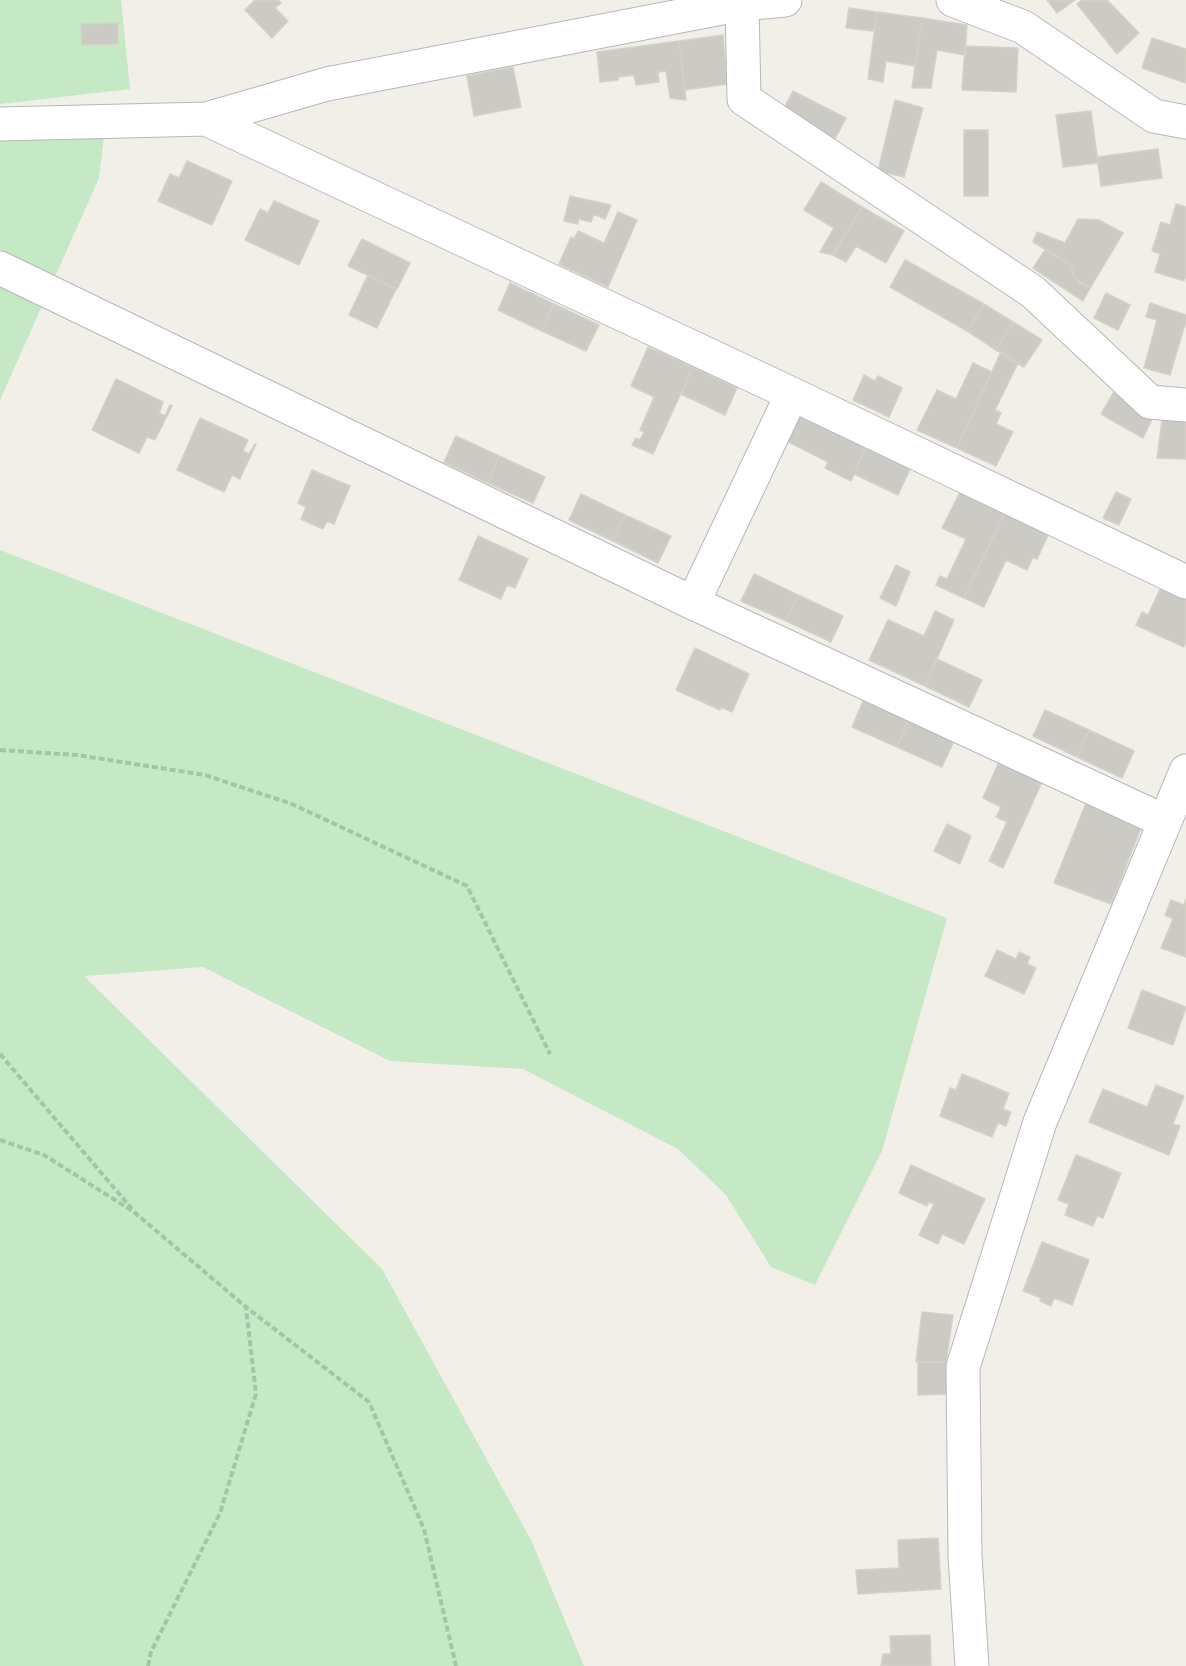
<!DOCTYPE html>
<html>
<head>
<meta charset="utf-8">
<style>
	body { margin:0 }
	canvas { display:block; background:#f1efe8 }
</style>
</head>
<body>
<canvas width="1186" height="1666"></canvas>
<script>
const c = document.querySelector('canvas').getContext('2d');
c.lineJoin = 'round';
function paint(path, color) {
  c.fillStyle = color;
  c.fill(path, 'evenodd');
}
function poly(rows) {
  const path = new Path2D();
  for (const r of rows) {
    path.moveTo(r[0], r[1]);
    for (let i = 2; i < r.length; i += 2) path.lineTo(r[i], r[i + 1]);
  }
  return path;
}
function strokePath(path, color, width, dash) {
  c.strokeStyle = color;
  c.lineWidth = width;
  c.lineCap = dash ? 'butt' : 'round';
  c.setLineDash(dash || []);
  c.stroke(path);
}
paint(poly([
	[0,0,121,0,130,89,0,104],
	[106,121,99,178,0,400,0,141],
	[0,550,947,918,882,1151,815,1285,771,1267,726,1195,678,1149,523,1069,390,1061,203,967,84,976,382,1269,531,1540,584,1666,0,1666]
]), '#c5e8c5');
const building = poly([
	[255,0,278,0,281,3,275,8,288,21,272,38,245,10,255,0],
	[1047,0,1075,0,1057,13,1047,0],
	[1082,0,1107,0,1139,33,1117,54,1077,4,1082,0],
	[849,8,877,12,874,31,846,28,849,8],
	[877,12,922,18,915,66,886,61,883,82,868,79,877,12],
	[922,18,967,25,965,55,937,50,931,88,912,88,922,18],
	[118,23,118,44,82,45,81,24,118,23],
	[723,35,727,84,685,90,679,41,723,35],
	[1152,38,1186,49,1186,83,1142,68,1152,38],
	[679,41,686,100,670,98,666,71,658,72,659,82,636,85,634,75,618,77,618,80,600,82,597,52,679,41],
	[965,46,1018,48,1016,92,962,90,965,46],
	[513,67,521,107,474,116,467,76,513,67],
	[793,91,846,118,835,139,782,112,793,91],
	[895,100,923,108,904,177,878,171,895,100],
	[1091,111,1098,163,1063,167,1056,115,1091,111],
	[964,130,988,130,988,196,964,196,964,130],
	[1158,149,1162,178,1101,186,1097,157,1158,149],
	[187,161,232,181,212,225,158,201,170,174,179,178,187,161],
	[821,182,862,207,833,255,820,252,834,228,804,210,821,182],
	[570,196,611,205,605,219,594,214,591,222,579,219,578,224,564,221,570,196],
	[274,201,319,221,299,265,245,240,260,209,268,213,274,201],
	[1176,204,1186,207,1186,276,1184,281,1155,272,1160,254,1152,251,1161,222,1170,225,1176,204],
	[862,207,904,231,886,263,856,246,846,262,833,255,862,207],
	[618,212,637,220,608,287,559,264,571,237,574,239,578,231,604,243,618,212],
	[1078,219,1099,220,1123,233,1090,288,1074,277,1071,265,1033,242,1037,232,1065,243,1078,219],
	[362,239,410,263,397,289,348,266,362,239],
	[1045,250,1071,265,1074,277,1078,282,1090,288,1083,301,1033,268,1045,250],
	[905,260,984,304,967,331,890,287,905,260],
	[368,275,396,289,377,328,349,315,368,275],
	[510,283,554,304,542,331,498,310,510,283],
	[1106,293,1130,305,1118,330,1094,318,1106,293],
	[1150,303,1186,315,1186,321,1170,375,1144,368,1157,320,1146,317,1150,303],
	[554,304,599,325,586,351,542,331,554,304],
	[984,304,1013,322,996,350,967,331,984,304],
	[1013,322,1042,340,1024,367,996,350,1013,322],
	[648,347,693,367,653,454,632,445,636,438,640,440,644,432,640,430,654,397,631,386,648,347],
	[1001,352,1018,363,995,410,1001,413,996,424,1013,432,996,466,957,448,1001,352],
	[973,363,992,372,957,448,917,430,937,390,956,399,973,363],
	[693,367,737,388,725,415,681,394,693,367],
	[864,375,875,381,878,376,902,388,889,417,853,400,864,375],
	[116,379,163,402,159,413,165,416,170,405,172,406,155,440,147,437,139,453,92,430,116,379],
	[1114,392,1154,415,1143,438,1101,414,1114,392],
	[797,415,866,447,851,481,825,468,828,462,785,440,797,415],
	[200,418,248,440,243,451,249,454,255,444,256,444,240,479,232,475,224,492,177,470,200,418],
	[1162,420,1186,420,1186,459,1157,458,1162,420],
	[456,436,499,456,488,483,444,462,456,436],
	[866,447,910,469,898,495,854,474,866,447],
	[499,456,545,477,533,503,488,483,499,456],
	[312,470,350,486,334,524,327,521,323,529,301,519,306,507,298,503,312,470],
	[960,492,1005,512,964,598,936,585,940,576,947,579,966,539,942,528,960,492],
	[1116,492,1131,499,1119,525,1103,518,1116,492],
	[581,494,625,515,613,541,569,520,581,494],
	[1005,512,1049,533,1037,559,1033,557,1027,570,1006,560,984,607,964,598,1005,512],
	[625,515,671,536,658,563,613,541,625,515],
	[478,536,528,559,515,588,507,585,501,599,459,580,478,536],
	[896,565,910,572,896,606,880,598,896,565],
	[754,574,798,595,786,621,741,601,754,574],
	[1162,585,1186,596,1186,642,1184,647,1136,625,1142,612,1148,615,1162,585],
	[798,595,843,616,831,642,786,621,798,595],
	[935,611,954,620,925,686,869,660,888,620,924,636,935,611],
	[695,648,749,674,732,712,721,707,720,710,676,690,695,648],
	[937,659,982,680,969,707,925,686,937,659],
	[864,699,909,720,897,747,852,727,864,699],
	[1045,710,1089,730,1077,757,1033,736,1045,710],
	[909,720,954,741,942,767,897,747,909,720],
	[1089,730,1134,751,1122,778,1077,757,1089,730],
	[999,762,1042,782,1003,868,989,861,1007,822,996,817,1001,807,983,798,999,762],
	[1086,803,1141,828,1111,904,1054,883,1086,803],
	[947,824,971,836,960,864,934,851,947,824],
	[1186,899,1186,957,1161,948,1173,919,1165,915,1171,900,1184,905,1186,899],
	[997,950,1016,959,1019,952,1030,957,1027,964,1036,968,1024,994,985,976,997,950],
	[1142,990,1186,1007,1173,1045,1128,1028,1142,990],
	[962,1074,1009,1093,1003,1109,1011,1112,1006,1126,998,1123,992,1137,940,1116,950,1088,956,1090,962,1074],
	[1156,1085,1184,1096,1173,1124,1180,1126,1169,1155,1089,1122,1103,1089,1147,1107,1156,1085],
	[1076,1155,1121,1173,1103,1218,1097,1216,1093,1226,1065,1215,1069,1204,1058,1200,1076,1155],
	[911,1165,985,1199,964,1244,942,1234,938,1244,919,1235,934,1204,929,1202,927,1206,899,1193,911,1165],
	[1042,1242,1089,1260,1072,1305,1054,1298,1051,1306,1040,1301,1041,1298,1023,1291,1042,1242],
	[922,1312,953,1315,946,1362,916,1362,922,1312],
	[918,1362,946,1362,947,1394,918,1395,918,1362],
	[938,1538,941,1589,858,1594,856,1570,899,1568,898,1540,938,1538],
	[930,1635,931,1666,881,1666,883,1654,891,1654,890,1636,930,1635]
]);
paint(building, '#cccac5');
strokePath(building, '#d6d1c6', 1.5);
const street = poly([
	[953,0,1023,27,1154,116,1186,122],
	[742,4,744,99,1033,292,1150,402,1186,405],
	[206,119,792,394,1186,582],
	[0,124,206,119,327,84,742,4,785,0],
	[0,268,693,603,1164,821],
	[693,603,792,394],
	[972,1666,965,1556,963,1367,1040,1122,1186,771]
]);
strokePath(street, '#b5b8bc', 35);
strokePath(poly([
	[0,750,77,755,205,775,292,804,467,886,550,1054],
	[0,1054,132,1209],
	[0,1140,44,1155,134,1212,246,1307,369,1402,424,1529,456,1666],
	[148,1666,151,1652,220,1513,256,1394,246,1308]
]), '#9cc7a9', 4, [6, 3]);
strokePath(street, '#fff', 33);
</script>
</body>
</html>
